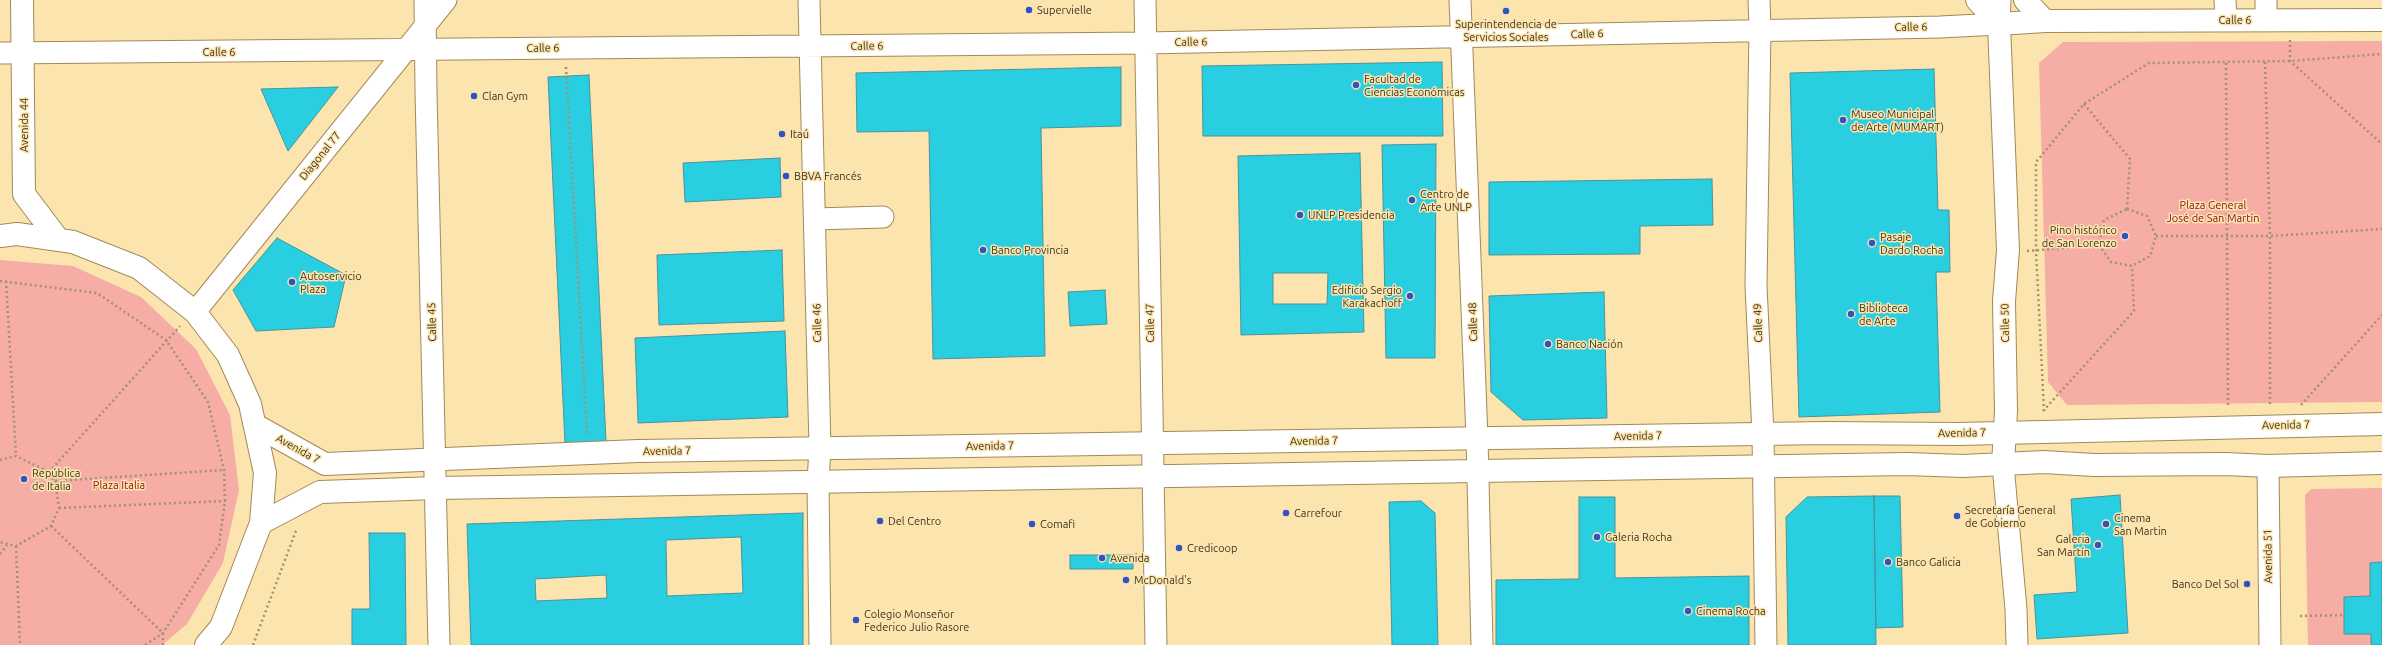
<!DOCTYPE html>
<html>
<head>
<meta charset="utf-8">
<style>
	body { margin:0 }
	canvas { display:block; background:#fce4af }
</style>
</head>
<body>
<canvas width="2382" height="645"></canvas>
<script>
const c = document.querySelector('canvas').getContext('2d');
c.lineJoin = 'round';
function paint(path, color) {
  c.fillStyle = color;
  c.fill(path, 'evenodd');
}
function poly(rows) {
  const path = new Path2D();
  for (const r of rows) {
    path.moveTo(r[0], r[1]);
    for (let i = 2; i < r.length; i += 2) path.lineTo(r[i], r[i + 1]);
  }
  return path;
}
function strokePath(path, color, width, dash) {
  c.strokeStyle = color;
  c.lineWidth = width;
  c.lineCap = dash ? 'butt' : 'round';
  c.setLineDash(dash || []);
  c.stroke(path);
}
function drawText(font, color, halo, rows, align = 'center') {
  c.font = font + ' Ubuntu,sans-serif';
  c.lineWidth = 3;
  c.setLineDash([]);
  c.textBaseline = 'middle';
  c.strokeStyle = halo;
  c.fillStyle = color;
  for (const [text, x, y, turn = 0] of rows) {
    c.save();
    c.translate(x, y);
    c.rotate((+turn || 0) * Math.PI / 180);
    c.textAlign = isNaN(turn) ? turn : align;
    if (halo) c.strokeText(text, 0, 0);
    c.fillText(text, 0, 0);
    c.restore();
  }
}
paint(poly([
	[2382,41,2382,402,2067,405,2048,382,2039,63,2063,42],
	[0,260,73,266,141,297,196,349,230,415,239,490,223,563,187,624,162,645,0,645],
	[2382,488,2382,645,2308,645,2305,495,2311,489]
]), '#f5ada5');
const building = poly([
	[1442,62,1443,136,1203,136,1202,66,1442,62],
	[1121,67,1121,126,1041,128,1045,356,933,359,929,131,857,132,856,73,1121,67],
	[1934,69,1938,210,1949,210,1950,272,1936,272,1940,412,1799,417,1790,73,1934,69],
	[589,75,606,442,565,444,548,77,589,75],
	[338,87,288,151,261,89,338,87],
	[1436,144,1435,358,1386,358,1382,145,1436,144],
	[1360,153,1364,332,1241,335,1238,156,1360,153],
	[1273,273,1328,273,1327,304,1273,304,1273,273],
	[780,158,781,197,685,202,683,163,780,158],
	[1712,179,1713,225,1640,226,1640,254,1489,255,1489,182,1712,179],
	[277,238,346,275,334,327,256,331,233,290,277,238],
	[782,250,784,321,659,325,657,255,782,250],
	[1105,290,1107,324,1070,326,1068,292,1105,290],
	[1604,292,1607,418,1523,420,1491,392,1489,296,1604,292],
	[785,331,788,417,638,423,635,338,785,331],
	[2120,495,2128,633,2037,639,2034,595,2077,592,2071,499,2120,495],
	[1874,496,1900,496,1903,627,1876,628,1874,496],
	[1874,496,1876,645,1788,645,1786,517,1807,497,1874,496],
	[1579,497,1615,497,1615,578,1749,576,1749,645,1496,645,1496,580,1579,579,1579,497],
	[1421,501,1435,513,1438,645,1392,645,1389,502,1421,501],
	[803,513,803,645,471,645,467,524,803,513],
	[741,537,743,593,667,596,666,540,741,537],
	[606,575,607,598,536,601,535,579,606,575],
	[369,533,405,533,406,645,352,645,352,609,370,609,369,533],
	[1070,555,1133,555,1133,569,1070,569,1070,555],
	[2382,562,2382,645,2371,645,2371,634,2344,634,2344,597,2370,596,2370,563,2382,562]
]);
paint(building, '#29cfe0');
strokePath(building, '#4b929b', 1);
const minor = poly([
	[425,0,426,92,439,645],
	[809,0,820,448,818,482,820,645],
	[1145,0,1156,645],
	[1460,0,1477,438,1482,645],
	[1759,0,1760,29,1756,286,1763,434,1766,645],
	[2225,0,2226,20],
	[2266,0,2266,20],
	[0,53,1146,43,1940,27,1999,24,2000,0],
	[815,219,883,217],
	[195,312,446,0],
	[2003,465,2016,609,2017,645],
	[2268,466,2270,645]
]);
const major = poly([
	[22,0,24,194,58,239],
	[1977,0,1999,24],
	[2025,0,2045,21],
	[1999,24,2008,250,2004,301,2006,411,2003,465],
	[1999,24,2045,21,2382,20],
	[0,236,17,234,73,242,139,268,195,312,228,355,250,404,265,473,261,523,221,627,206,645],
	[257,426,325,464,638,451,1825,433,1958,434,2382,424],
	[261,523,320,492,437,488,1907,464,1963,466,2044,462,2094,465,2226,464,2268,466,2382,463]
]);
strokePath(minor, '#a18a58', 23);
strokePath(major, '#a18a58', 24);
strokePath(poly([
	[2290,40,2290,61,2382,144],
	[2265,62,2270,236,2270,406],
	[2226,63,2228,408],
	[566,67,587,434],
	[2084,104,2130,159,2127,209],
	[2127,209,2147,216,2156,236,2150,256,2132,266,2111,262,2099,245,2104,220,2127,209],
	[2156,236,2270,236,2382,229],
	[2027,251,2099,245],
	[0,281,97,293,166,340,208,402,224,470,225,501,219,545,163,633,145,645],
	[6,281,16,456],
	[2301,405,2382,315],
	[2043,411,2134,311,2132,266],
	[2044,411,2036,251,2036,162,2084,104,2149,63,2290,61,2382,54],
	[0,460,16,456,49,472,55,481,59,508,51,526,16,546,0,542],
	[49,472,180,326],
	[55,481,224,470],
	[59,508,225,501],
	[51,526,163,633,163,645],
	[16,546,20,645],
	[0,554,7,545],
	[2300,616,2344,615],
	[253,645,297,528]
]), '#a4926c', 2.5, [2, 3]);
strokePath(minor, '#fff', 21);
strokePath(major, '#fff', 22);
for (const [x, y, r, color] of [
	[1029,10,4,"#2e54c4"],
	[1506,11,4,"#2e54c4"],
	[1356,85,4,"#2e54c4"],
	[474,96,4,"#2e54c4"],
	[1843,120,4,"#2e54c4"],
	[782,134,4,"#2e54c4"],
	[786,176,4,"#2e54c4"],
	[1412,200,4,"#2e54c4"],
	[1300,215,4,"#2e54c4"],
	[2125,236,4,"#2e54c4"],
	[1872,243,4,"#2e54c4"],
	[983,250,4,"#2e54c4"],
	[292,282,4,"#2e54c4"],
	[1410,296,4,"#2e54c4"],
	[1851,314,4,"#2e54c4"],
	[1548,344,4,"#2e54c4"],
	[24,479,4,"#2e54c4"],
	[1286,513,4,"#2e54c4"],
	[1957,516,4,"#2e54c4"],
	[880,521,4,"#2e54c4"],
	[1032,524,4,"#2e54c4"],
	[2106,524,4,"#2e54c4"],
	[1597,537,4,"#2e54c4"],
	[2098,545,4,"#2e54c4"],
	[1179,548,4,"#2e54c4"],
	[1102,558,4,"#2e54c4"],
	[1888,562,4,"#2e54c4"],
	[1126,580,4,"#2e54c4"],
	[2247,584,4,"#2e54c4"],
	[1688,611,4,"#2e54c4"],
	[856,620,4,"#2e54c4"]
]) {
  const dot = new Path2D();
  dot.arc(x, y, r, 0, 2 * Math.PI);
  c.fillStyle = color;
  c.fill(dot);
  strokePath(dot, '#fce4af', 1.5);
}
drawText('11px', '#3e341f', '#fce4af', [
	["Supervielle",1037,10],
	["Superintendencia de",1506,24,"center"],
	["Servicios Sociales",1506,37,"center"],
	["Facultad de",1364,79],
	["Ciencias Económicas",1364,92],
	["Clan Gym",482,96],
	["Museo Municipal",1851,114],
	["de Arte (MUMART)",1851,127],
	["Itaú",790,134],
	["BBVA Francés",794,176],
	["Centro de",1420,194],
	["Arte UNLP",1420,207],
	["UNLP Presidencia",1308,215],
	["Pino histórico",2117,230,"right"],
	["de San Lorenzo",2117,243,"right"],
	["Pasaje",1880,237],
	["Dardo Rocha",1880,250],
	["Banco Provincia",991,250],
	["Autoservicio",300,276],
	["Plaza",300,289],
	["Edificio Sergio",1402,290,"right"],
	["Karakachoff",1402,303,"right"],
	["Biblioteca",1859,308],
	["de Arte",1859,321],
	["Banco Nación",1556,344],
	["República",32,473],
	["de Italia",32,486],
	["Secretaría General",1965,510],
	["de Gobierno",1965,523],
	["Carrefour",1294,513],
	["Cinema",2114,518],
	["San Martin",2114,531],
	["Del Centro",888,521],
	["Comafi",1040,524],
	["Galeria Rocha",1605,537],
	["Galeria",2090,539,"right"],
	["San Martín",2090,552,"right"],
	["Credicoop",1187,548],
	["Avenida",1110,558],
	["Banco Galicia",1896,562],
	["McDonald's",1134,580],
	["Banco Del Sol",2239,584,"right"],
	["Cinema Rocha",1696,611],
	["Colegio Monseñor",864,614],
	["Federico Julio Rasore",864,627]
], 'left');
drawText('11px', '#3e341f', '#fce4af', [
	["Calle 6",2235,20],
	["Calle 6",1911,27,-1],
	["Calle 6",1587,34,-2],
	["Calle 6",1191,42,-1],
	["Calle 6",867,46,-1],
	["Calle 6",543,48,-1],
	["Calle 6",219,52],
	["Avenida 44",24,125,-90],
	["Diagonal 77",320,156,-51],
	["Calle 45",432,322,-92],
	["Calle 48",1473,322,-92],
	["Calle 46",817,323,-91],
	["Calle 47",1150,323,-91],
	["Calle 49",1758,323,-92],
	["Calle 50",2005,323,-91],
	["Avenida 7",2286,425,-1],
	["Avenida 7",1962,433,-1],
	["Avenida 7",1638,436,-1],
	["Avenida 7",1314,441,-1],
	["Avenida 7",990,446,-1],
	["Avenida 7",298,449,29],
	["Avenida 7",667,451,-1],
	["Avenida 51",2268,556,-91]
]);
drawText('11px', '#860f16', '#fce4af', [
	["Plaza General",2213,205],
	["José de San Martín",2213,218],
	["Plaza Italia",119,485]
]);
</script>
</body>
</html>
